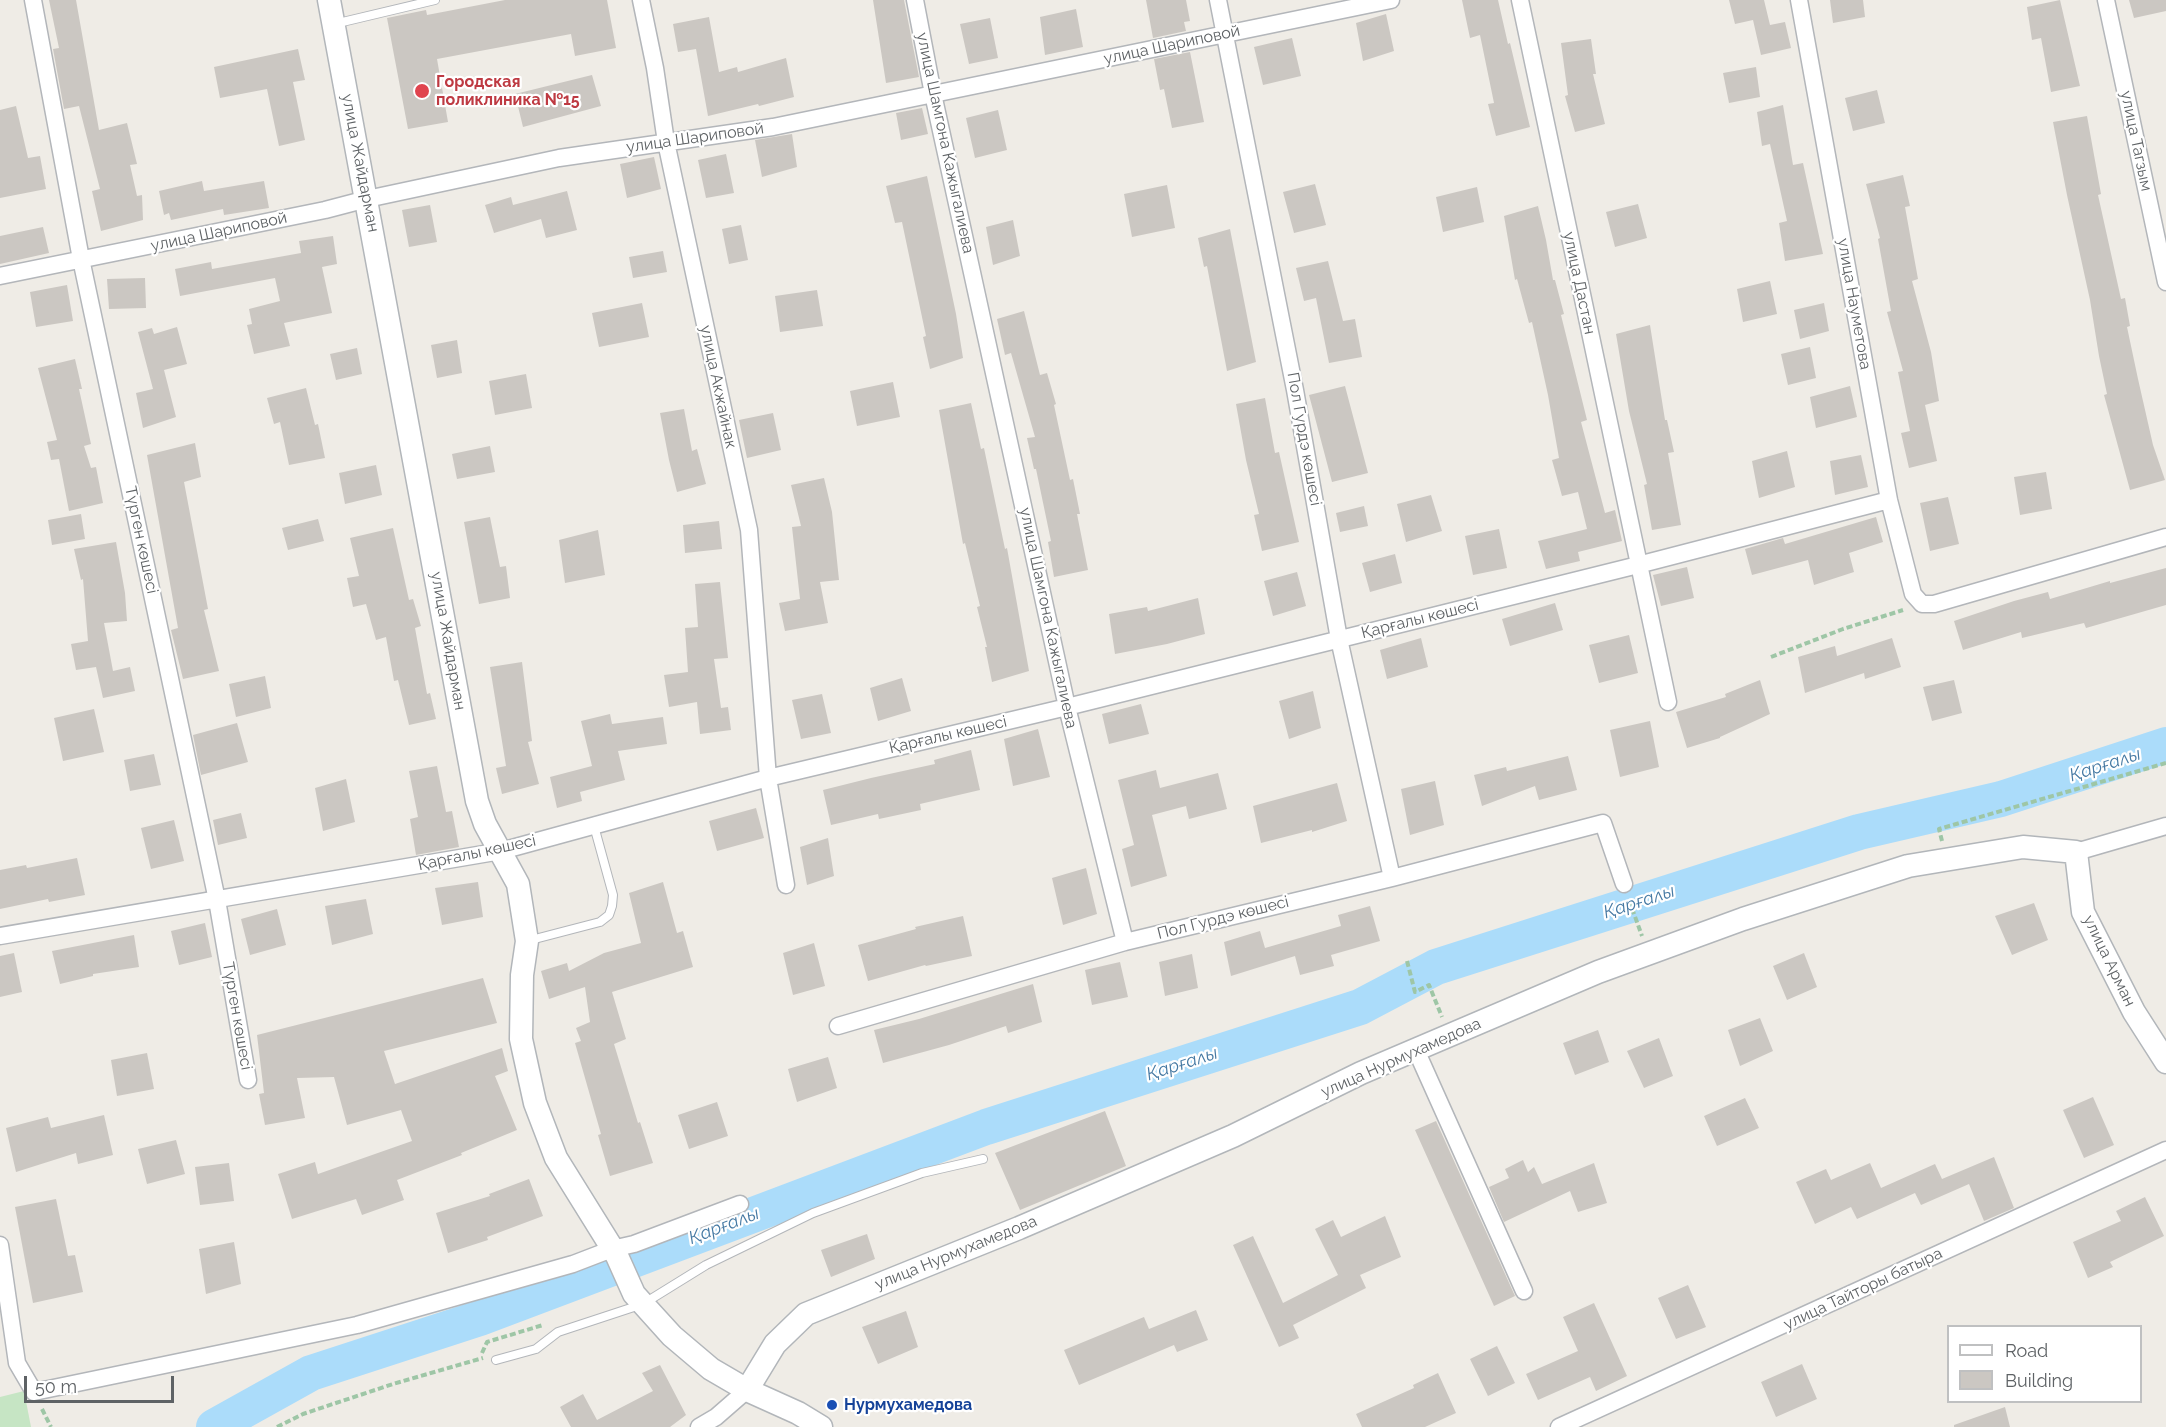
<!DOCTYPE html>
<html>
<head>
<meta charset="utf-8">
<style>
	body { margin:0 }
	#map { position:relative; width:2166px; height:1427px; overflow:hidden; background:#efece6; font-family:Raleway,sans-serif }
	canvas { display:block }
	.legend { position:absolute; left:1947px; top:1325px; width:195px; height:78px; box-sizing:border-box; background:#fff; border:2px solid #bfc0c1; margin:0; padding:8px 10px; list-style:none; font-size:18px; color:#5e6265 }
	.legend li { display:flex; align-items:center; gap:12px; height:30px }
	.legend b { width:30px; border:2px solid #bfc0c1 }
	.scale { position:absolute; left:24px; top:1376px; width:150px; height:27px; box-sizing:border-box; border:3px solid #5e6265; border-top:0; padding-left:8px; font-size:18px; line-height:21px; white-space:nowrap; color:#5e6265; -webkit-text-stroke:4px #fff; paint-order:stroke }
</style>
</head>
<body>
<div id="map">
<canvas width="2166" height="1427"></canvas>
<ul class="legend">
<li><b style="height:8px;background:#fff"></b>Road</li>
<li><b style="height:16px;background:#cbc7c2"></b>Building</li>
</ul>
<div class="scale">50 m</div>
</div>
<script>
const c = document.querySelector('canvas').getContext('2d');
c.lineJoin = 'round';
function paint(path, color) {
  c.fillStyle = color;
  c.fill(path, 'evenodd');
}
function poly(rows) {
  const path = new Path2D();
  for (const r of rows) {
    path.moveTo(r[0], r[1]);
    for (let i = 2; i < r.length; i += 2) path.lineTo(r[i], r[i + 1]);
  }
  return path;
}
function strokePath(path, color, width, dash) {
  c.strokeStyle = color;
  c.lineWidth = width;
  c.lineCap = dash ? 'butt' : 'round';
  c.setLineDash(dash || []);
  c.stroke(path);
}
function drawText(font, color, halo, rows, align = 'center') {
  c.font = font + ' Raleway,sans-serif';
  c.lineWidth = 4.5;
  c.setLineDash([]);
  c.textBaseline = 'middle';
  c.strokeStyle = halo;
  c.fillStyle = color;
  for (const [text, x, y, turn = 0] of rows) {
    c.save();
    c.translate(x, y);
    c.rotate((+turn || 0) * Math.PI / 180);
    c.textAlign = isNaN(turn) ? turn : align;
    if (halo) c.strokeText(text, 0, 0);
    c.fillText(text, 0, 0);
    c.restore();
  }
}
paint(poly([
	[24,1391,31,1427,0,1427,0,1397]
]), '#c6e5c4');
strokePath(poly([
	[214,1427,311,1373,480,1318,986,1127,1360,1007,1436,967,1859,832,2001,799,2166,745]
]), '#abdcfa', 36);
paint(poly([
	[49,0,76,0,99,130,127,123,137,164,130,165,137,196,142,195,143,220,101,231,92,191,100,189,79,106,64,109,53,49,59,48],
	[505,0,607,0,616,48,575,56,571,34,437,59,448,122,408,129,387,18,426,10,427,15],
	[873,0,904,0,919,77,886,83],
	[1146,0,1186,0,1190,21,1184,22,1186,31,1153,38],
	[1462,0,1498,0,1508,44,1510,43,1530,127,1496,136,1488,104,1494,103,1480,35,1470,38],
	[1729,0,1764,0,1770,25,1785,22,1791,48,1761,55,1753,20,1735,24],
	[1830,0,1863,0,1865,17,1833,23],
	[2060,0,2080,86,2051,92,2041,38,2032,40,2027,7],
	[2129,0,2166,0,2166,11,2134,18],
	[1076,9,1083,47,1045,55,1040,17],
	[1386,14,1394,51,1363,61,1356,23],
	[709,17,719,72,737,67,738,72,786,58,794,97,759,106,758,104,708,116,696,49,678,52,673,24],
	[990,18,998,58,969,64,960,24],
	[1292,38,1301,76,1263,85,1254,47],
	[1591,39,1596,74,1593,74,1605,124,1575,132,1565,96,1568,95,1561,43],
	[298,49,305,80,293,82,305,140,279,146,267,89,220,98,214,67],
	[1190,52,1204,122,1172,128,1164,89,1160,90,1154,59],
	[1756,67,1760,97,1729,103,1723,73],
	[592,75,601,106,523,127,515,94],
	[1877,90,1885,123,1853,131,1845,98],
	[1783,105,1793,165,1803,163,1823,254,1785,261,1779,223,1787,221,1770,144,1762,146,1757,112],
	[16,106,28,158,40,156,46,189,0,198,0,110],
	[922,108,928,134,901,140,896,113],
	[998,110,1007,150,975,158,966,118],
	[2087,116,2101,194,2098,195,2121,299,2125,298,2130,326,2127,327,2138,379,2153,445,2165,480,2130,490,2104,395,2107,394,2099,356,2090,300,2067,195,2053,122],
	[792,134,797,167,762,177,755,140],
	[726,154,734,193,706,198,698,160],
	[654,157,661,189,627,198,620,164],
	[1903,175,1910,206,1905,207,1918,279,1912,281,1931,352,1939,401,1925,405,1937,461,1909,468,1901,433,1910,431,1898,372,1903,371,1887,312,1891,311,1878,239,1880,238,1866,184],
	[927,176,956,314,963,358,930,369,923,337,926,336,902,222,895,223,886,186],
	[202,181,204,191,264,181,269,208,224,215,223,209,171,220,169,213,164,215,159,191],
	[1315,184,1326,225,1294,233,1283,192],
	[1167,185,1175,228,1132,237,1124,194],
	[1477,187,1484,222,1443,232,1436,197],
	[567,191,577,230,546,238,541,219,494,233,485,205,511,197,513,205],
	[1638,204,1647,238,1615,247,1606,212],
	[430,205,437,242,409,247,402,210],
	[1538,206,1546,240,1553,280,1555,280,1564,314,1561,315,1587,420,1581,422,1605,513,1615,510,1622,541,1578,552,1580,561,1546,569,1538,541,1587,529,1578,492,1562,496,1552,460,1559,458,1548,395,1532,322,1529,323,1517,279,1515,280,1504,216],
	[1013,220,1020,256,993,265,986,227],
	[741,225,748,260,729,264,722,229],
	[43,227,49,253,0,264,0,236],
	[1230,229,1256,362,1227,371,1207,266,1204,267,1198,238],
	[333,236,337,264,322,267,332,313,284,323,290,346,254,354,247,325,252,324,249,309,280,301,275,278,180,296,175,269,211,262,212,269,301,253,299,241],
	[663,251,667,272,633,278,629,257],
	[1328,261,1343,321,1355,319,1362,357,1329,363,1316,298,1304,301,1296,268],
	[145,278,146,308,109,309,107,279],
	[1770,281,1777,314,1743,322,1737,289],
	[67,285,73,321,36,327,30,292],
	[817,290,823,326,780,332,775,296],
	[642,303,649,337,599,347,592,313],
	[1824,303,1829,331,1800,339,1794,310],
	[1024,311,1040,375,1047,373,1056,404,1054,405,1070,480,1073,479,1080,514,1077,514,1088,570,1054,577,1048,542,1051,541,1036,469,1034,469,1027,438,1035,437,1011,353,1005,355,997,319],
	[1650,325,1665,420,1667,420,1674,452,1668,453,1681,525,1652,530,1644,485,1647,484,1629,411,1616,334],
	[177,327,187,364,164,370,176,417,143,428,136,393,153,389,138,332,152,328,154,334],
	[457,340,462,373,437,378,431,345],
	[1810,347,1816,378,1788,385,1781,354],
	[357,348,362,374,336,380,330,354],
	[75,359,82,389,79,389,91,444,84,446,91,468,96,467,103,503,69,511,59,459,51,460,47,442,57,440,38,368],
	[526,374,532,408,495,415,489,381],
	[893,382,900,417,857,426,850,391],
	[1345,386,1368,473,1332,482,1309,395],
	[1850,386,1857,417,1816,428,1810,397],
	[306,388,315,425,318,424,325,458,289,465,280,422,274,424,267,398],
	[1265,398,1275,453,1279,452,1299,542,1262,551,1254,515,1259,514,1246,460,1236,404],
	[971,403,981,449,984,448,1005,549,1007,548,1029,671,992,682,985,647,987,647,977,607,980,606,965,543,963,544,939,410],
	[684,409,692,451,697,449,706,484,677,492,669,460,660,413],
	[773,413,781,450,747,458,739,420],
	[195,443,201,477,184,482,208,609,204,610,219,671,183,679,171,630,178,628,147,455],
	[490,446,495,472,457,479,452,454],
	[1787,451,1795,487,1759,498,1752,461],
	[1861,455,1868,487,1835,495,1830,461],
	[376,465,382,495,345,504,339,473],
	[2046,472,2052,509,2020,515,2014,477],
	[824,478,832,512,839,580,820,582,828,623,785,631,779,603,800,599,792,527,801,526,791,485],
	[1431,495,1442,531,1406,542,1397,504],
	[1948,497,1959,544,1930,551,1920,503],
	[1364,506,1368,526,1340,532,1336,513],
	[81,514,85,539,52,545,48,520],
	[490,517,500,567,506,566,510,598,479,604,464,522],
	[1876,517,1883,542,1849,553,1854,572,1814,585,1808,560,1752,575,1745,549,1783,538,1785,544],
	[318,519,324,541,288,550,282,528],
	[719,521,722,549,685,553,683,525],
	[393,528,409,600,413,599,421,626,415,628,427,694,430,693,436,719,409,725,398,680,394,681,386,637,376,640,366,604,353,607,347,578,359,576,350,538],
	[1499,529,1507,568,1473,575,1465,536],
	[598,530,605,575,565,583,559,540],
	[116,542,125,593,127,621,104,623,113,671,130,667,135,691,103,698,96,667,76,670,71,644,88,641,83,579,81,580,74,549],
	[1395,554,1402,583,1370,592,1362,563],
	[1687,567,1694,598,1661,606,1653,575],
	[2166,568,2166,605,2086,628,2084,623,2022,638,2021,632,1963,650,1954,621,2014,601,2048,592,2050,599,2110,581,2110,583],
	[1297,572,1306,606,1273,616,1264,581],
	[720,582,728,658,714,659,721,708,728,707,731,730,700,734,697,702,669,707,664,675,688,672,685,628,698,627,695,584],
	[1198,598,1205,634,1167,644,1115,654,1109,614,1147,607,1148,611],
	[1555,603,1563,630,1510,646,1502,619],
	[1629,635,1638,673,1599,683,1589,645],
	[1421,638,1428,667,1387,679,1380,650],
	[1892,638,1901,667,1865,679,1864,673,1805,693,1798,657,1835,646,1837,656],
	[522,662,532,741,528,742,539,784,502,794,496,768,506,766,490,667],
	[265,676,271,708,236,717,229,684],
	[902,678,911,711,878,721,870,688],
	[1760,680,1770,714,1720,737,1720,738,1687,748,1676,712,1726,697,1725,694],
	[1954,680,1962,713,1932,721,1923,687],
	[1313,691,1321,728,1289,739,1279,701],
	[822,694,831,733,801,739,792,700],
	[1141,704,1149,734,1109,744,1102,714],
	[94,709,104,752,63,761,54,718],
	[610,714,612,724,663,717,667,744,618,751,625,780,580,792,582,801,557,808,550,777,592,766,581,721],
	[1650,721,1659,767,1620,777,1610,730],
	[237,723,248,762,201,775,193,735],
	[1038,729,1050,777,1013,786,1004,739],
	[971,750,980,790,920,804,921,810,879,819,878,814,831,825,823,790,871,778,935,764,934,760],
	[154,754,161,785,130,791,124,760],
	[1568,756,1577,790,1539,800,1535,786,1482,806,1474,775,1506,767,1507,771],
	[437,766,446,812,452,811,459,847,416,855,410,819,418,817,409,771],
	[1156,770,1160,788,1218,773,1227,809,1189,819,1186,806,1152,815,1167,876,1131,887,1122,849,1134,845,1118,780],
	[346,779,355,822,323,831,315,788],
	[1435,781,1444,825,1410,835,1401,789],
	[1337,783,1347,821,1312,832,1312,830,1261,843,1253,806],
	[756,808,764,838,717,851,709,821],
	[241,813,247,838,218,845,213,820],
	[174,820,184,861,151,869,141,828],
	[828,838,834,876,807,885,800,847],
	[77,858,85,895,49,902,48,899,0,909,0,870,26,865,27,868],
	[1086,868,1097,914,1063,925,1052,878],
	[478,882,483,917,442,925,435,888],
	[663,882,677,933,683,931,693,967,612,992,626,1039,614,1044,638,1123,640,1122,653,1163,610,1176,598,1135,601,1134,575,1043,581,1041,576,1028,590,1022,585,987,549,999,541,971,567,963,569,971,604,953,641,943,629,893],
	[366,899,373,934,332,945,325,906],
	[2034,903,2048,940,2012,955,1995,916],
	[1370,906,1380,941,1331,955,1334,966,1300,975,1295,956,1231,976,1224,942,1260,931,1265,948,1341,926,1338,915],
	[277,909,286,945,250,955,241,919],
	[963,916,972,956,926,966,925,965,868,981,858,945,916,929,915,927],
	[205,923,212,957,179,965,171,931],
	[134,935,139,967,93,974,93,976,60,984,52,951],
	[814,943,825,986,793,995,783,953],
	[14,953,22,992,0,997,0,956],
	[1804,953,1817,987,1787,1000,1773,966],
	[1192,954,1198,988,1165,996,1159,962],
	[1120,962,1128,997,1092,1005,1085,970],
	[483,978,497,1023,384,1051,395,1084,502,1048,508,1071,495,1076,517,1130,461,1153,462,1155,397,1180,404,1200,362,1215,356,1199,292,1219,278,1174,315,1162,318,1174,412,1141,401,1110,347,1125,334,1077,297,1078,305,1118,265,1125,259,1094,264,1093,257,1035],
	[1033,984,1042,1022,1008,1033,1006,1026,949,1045,883,1063,874,1030,919,1019],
	[1760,1018,1773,1051,1740,1066,1728,1030],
	[1598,1030,1609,1062,1575,1075,1563,1043],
	[1659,1038,1673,1076,1644,1088,1627,1051],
	[147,1053,154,1089,117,1096,111,1060],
	[828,1057,837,1088,797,1102,788,1069],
	[2093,1097,2114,1145,2084,1158,2063,1110],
	[1745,1098,1759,1128,1717,1146,1704,1116],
	[717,1102,728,1136,689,1149,678,1115],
	[1105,1111,1126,1166,1020,1210,995,1153],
	[104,1115,113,1155,78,1164,76,1153,16,1172,6,1128,48,1117,51,1128],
	[1436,1121,1515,1296,1494,1306,1415,1130],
	[176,1140,185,1174,147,1184,138,1149],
	[1994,1157,2014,1208,1984,1221,1969,1184,1921,1205,1915,1193,1857,1219,1851,1207,1815,1224,1796,1182,1826,1169,1831,1180,1870,1163,1881,1188,1935,1164,1942,1179],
	[1523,1160,1528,1172,1534,1167,1542,1184,1594,1163,1607,1203,1578,1212,1570,1191,1504,1222,1489,1187,1509,1178,1505,1169],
	[229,1163,234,1201,200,1205,195,1167],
	[529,1179,543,1216,487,1237,488,1240,448,1253,436,1213,490,1196,489,1194],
	[2145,1197,2164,1236,2110,1262,2113,1267,2088,1278,2073,1242,2121,1221,2116,1211],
	[56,1199,68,1256,75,1255,83,1292,33,1303,15,1207],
	[1385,1216,1401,1257,1360,1275,1366,1288,1293,1325,1299,1338,1279,1347,1233,1245,1253,1236,1283,1303,1338,1275,1315,1229,1333,1220,1341,1237],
	[867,1234,875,1259,831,1277,821,1250],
	[234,1242,241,1284,206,1294,199,1249],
	[1688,1285,1706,1327,1676,1339,1658,1298],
	[1594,1303,1627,1376,1596,1391,1590,1377,1538,1400,1526,1374,1578,1351,1563,1317],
	[1196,1310,1208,1340,1177,1352,1174,1345,1079,1385,1064,1350,1144,1317,1149,1329],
	[906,1311,918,1347,878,1364,862,1327],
	[1497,1346,1515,1383,1488,1396,1470,1359],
	[1802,1364,1817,1399,1776,1417,1761,1382],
	[660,1365,686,1415,670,1427,571,1427,560,1407,583,1394,597,1420,653,1391,642,1373],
	[1438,1373,1456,1413,1425,1427,1362,1427,1356,1414,1414,1388,1413,1385],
	[2005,1407,2010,1427,1954,1427,1954,1425]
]), '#cbc7c2');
const lane = poly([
	[334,24,435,0],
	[527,941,600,922,609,915,612,906,613,895,594,826],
	[496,1360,536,1349,558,1332,643,1304,706,1265,813,1213,922,1173,983,1159]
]);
const street = poly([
	[33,0,81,259,217,900,248,1080],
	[641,0,655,68,666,142,749,530,768,778,786,885],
	[915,0,933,94,1067,707,1125,942],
	[1218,0,1295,390,1339,639,1392,878],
	[1520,0,1668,702],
	[1799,0,1889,500,1913,594,1922,604,1934,604,2166,537],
	[2106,0,2166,282],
	[0,276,325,210,367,199,559,158,773,127,1391,0],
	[2076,852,2166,826],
	[0,936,501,851,768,778,1067,707,1638,565,1889,500],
	[838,1026,1125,942,1392,878,1603,823,1624,884],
	[1416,1050,1524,1291],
	[0,1245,17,1363,34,1392,357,1325,573,1264,612,1249,634,1244,740,1204],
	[699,1427,716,1417,747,1390],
	[1559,1427,2166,1150]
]);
const secondary = poly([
	[329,0,477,801,485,824,518,884,527,941,522,975,521,1039,535,1103,556,1158,617,1256,634,1294,643,1304,672,1336,711,1369,747,1390,798,1413,821,1427],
	[747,1390,775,1344,806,1314,1019,1228,1233,1136,1361,1073,1598,972,1743,919,1908,866,2023,847,2076,852,2083,912,2134,1012,2166,1062]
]);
strokePath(lane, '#b3b6ba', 10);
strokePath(street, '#b3b6ba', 19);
strokePath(secondary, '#b2b6ba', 25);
strokePath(poly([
	[1771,657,1843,629,1903,610],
	[1942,841,1939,829,2166,763],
	[1629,900,1642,936],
	[1407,961,1415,992,1429,985,1442,1017],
	[482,1353,487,1342,543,1325],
	[42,1409,51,1427],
	[277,1427,303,1414,393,1384,483,1358]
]), '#9ec6a6', 4, [6, 3]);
strokePath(lane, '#fff', 8);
strokePath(street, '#fff', 16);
strokePath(secondary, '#fff', 22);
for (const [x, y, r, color] of [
	[422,91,8,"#e0444e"],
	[832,1405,6,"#1a4fb4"]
]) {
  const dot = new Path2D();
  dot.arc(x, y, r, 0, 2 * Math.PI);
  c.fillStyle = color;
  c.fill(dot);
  strokePath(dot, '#fff', 2);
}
drawText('16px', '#5e6265', '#fff', [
	["улица Шариповой",1172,45,-12],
	["улица Шариповой",695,138,-8],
	["улица Тагзым",2136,141,78],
	["улица Шамгона Кажыгалиева",945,143,78],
	["улица Жайдарман",360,163,79],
	["улица Шариповой",219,232,-12],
	["улица Дастан",1579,283,78],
	["улица Науметова",1854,304,80],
	["улица Акжайнак",718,387,78],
	["Пол Гурдэ көшесі",1304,439,80],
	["Түрген көшесі",141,540,78],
	["улица Шамгона Кажыгалиева",1048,618,78],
	["Қарғалы көшесі",1420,619,-14],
	["улица Жайдарман",448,641,80],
	["Қарғалы көшесі",948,735,-13],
	["Қарғалы көшесі",477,853,-12],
	["Пол Гурдэ көшесі",1223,918,-14],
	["улица Арман",2109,961,64],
	["Түрген көшесі",237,1016,80],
	["улица Нурмухамедова",1401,1058,-24],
	["улица Нурмухамедова",956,1253,-22],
	["улица Тайторы батыра",1863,1289,-25]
]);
drawText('bold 16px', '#be3a42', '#fff', [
	["Городская",436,82],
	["поликлиника №15",436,100]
], 'left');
drawText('bold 16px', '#164399', '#fff', [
	["Нурмухамедова",844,1405]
], 'left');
drawText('italic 18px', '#4579a3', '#fff', [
	["Қарғалы",2105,765,-18],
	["Қарғалы",1639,902,-18],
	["Қарғалы",1182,1064,-18],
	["Қарғалы",724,1226,-21]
]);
</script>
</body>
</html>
